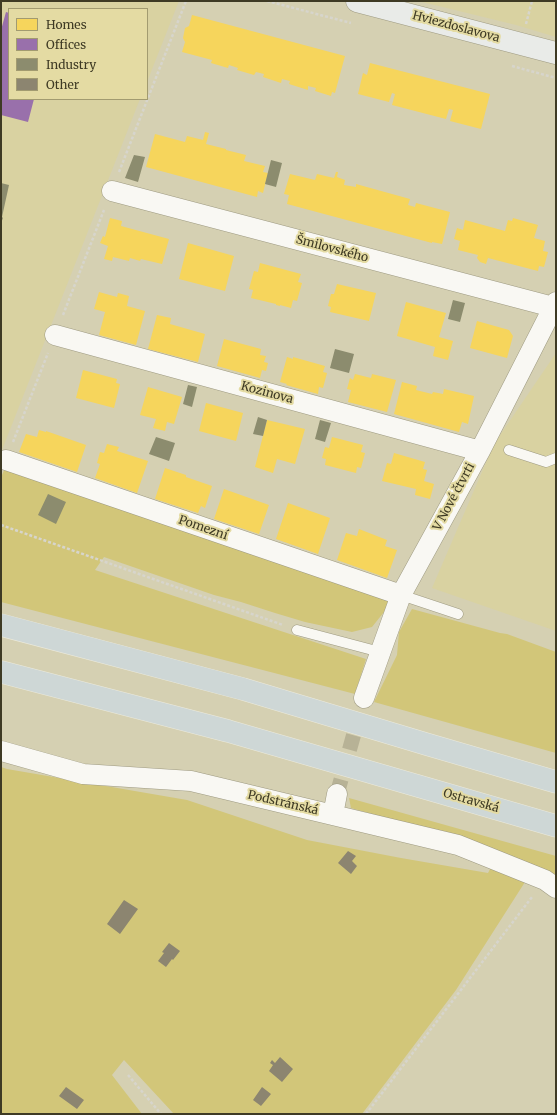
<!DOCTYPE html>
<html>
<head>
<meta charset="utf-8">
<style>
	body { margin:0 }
	#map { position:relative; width:557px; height:1115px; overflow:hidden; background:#d5d0b2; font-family:Merriweather,serif }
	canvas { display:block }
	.frame { position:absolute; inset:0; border:2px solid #3e3a24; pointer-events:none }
	.legend { position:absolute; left:8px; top:8px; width:140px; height:92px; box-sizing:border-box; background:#e4dba3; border:1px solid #a29b70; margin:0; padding:5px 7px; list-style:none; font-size:12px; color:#3e3a24 }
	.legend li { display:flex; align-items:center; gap:8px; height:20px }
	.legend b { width:20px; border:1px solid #a29b70 }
</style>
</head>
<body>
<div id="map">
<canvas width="557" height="1115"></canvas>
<div class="frame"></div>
<ul class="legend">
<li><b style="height:11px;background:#f6d55c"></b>Homes</li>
<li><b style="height:11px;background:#9970ab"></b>Offices</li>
<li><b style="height:11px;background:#8c8c6e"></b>Industry</li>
<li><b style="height:11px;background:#8c8570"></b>Other</li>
</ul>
</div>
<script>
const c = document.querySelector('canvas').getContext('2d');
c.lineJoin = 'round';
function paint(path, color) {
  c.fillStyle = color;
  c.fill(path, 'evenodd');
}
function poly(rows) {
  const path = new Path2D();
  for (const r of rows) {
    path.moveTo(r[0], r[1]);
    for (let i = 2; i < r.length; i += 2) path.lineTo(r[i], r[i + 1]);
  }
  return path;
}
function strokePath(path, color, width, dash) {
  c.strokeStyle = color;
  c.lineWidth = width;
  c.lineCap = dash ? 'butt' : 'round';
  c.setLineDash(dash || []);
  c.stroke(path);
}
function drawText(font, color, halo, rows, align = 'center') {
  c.font = font + ' Merriweather,serif';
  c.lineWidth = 4;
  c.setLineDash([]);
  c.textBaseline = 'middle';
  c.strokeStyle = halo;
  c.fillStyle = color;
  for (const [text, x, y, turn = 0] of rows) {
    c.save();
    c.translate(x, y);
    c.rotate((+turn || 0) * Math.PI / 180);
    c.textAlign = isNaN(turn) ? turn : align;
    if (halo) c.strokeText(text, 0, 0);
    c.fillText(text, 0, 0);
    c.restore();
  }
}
paint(poly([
	[1,1,179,1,147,82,147,9,9,9,9,99,140,99,2,450],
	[418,1,556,1,556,37,516,25],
	[556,353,556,631,432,588,494,444]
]), '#d9d2a1');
paint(poly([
	[6,466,392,602,372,627,352,632,305,622,275,613,241,602,214,595,104,557,95,570,366,659,355,694,1,602,1,475,2,475],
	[412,609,500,633,507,634,556,652,556,753,374,702,397,655,399,632],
	[1,767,7,769,187,800,307,840,401,858,488,873,491,867,525,882,456,990,362,1114,174,1114,124,1060,112,1075,142,1114,1,1114],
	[349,798,556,856,556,877,553,874,451,833,375,815,351,808]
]), '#d2c679');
paint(poly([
	[192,15,345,56,335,93,332,92,331,96,315,91,316,88,308,86,308,90,289,84,290,81,282,79,281,83,263,77,264,74,256,72,254,75,237,70,238,68,229,65,228,68,211,63,212,60,182,52,185,42,183,38,185,28,189,26],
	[370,63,490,94,481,129,450,121,453,110,449,109,446,119,392,105,395,94,392,93,389,102,358,94,363,73,367,75],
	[205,132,209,133,206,144,226,149,226,150,246,155,244,161,265,166,263,172,268,173,263,193,258,191,257,197,146,167,155,134,185,142,187,136,203,140],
	[336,172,338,172,337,177,345,180,344,185,356,187,356,184,410,199,408,205,415,207,416,203,450,212,442,244,432,242,432,243,287,204,289,195,284,194,290,174,315,180,317,174,334,178],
	[110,218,122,221,121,226,169,239,162,264,141,259,140,261,130,258,129,261,113,257,112,261,104,259,108,246,100,243,103,236,105,237],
	[513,218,538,225,534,238,545,241,543,251,548,252,544,267,539,266,538,271,488,258,486,264,480,262,477,258,478,255,458,250,460,241,454,239,457,228,463,230,465,220,505,231,508,220,512,221],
	[188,243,234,256,225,291,179,279],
	[260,263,301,274,298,282,302,283,297,301,293,300,291,308,280,305,280,306,276,305,276,304,251,298,253,290,249,289,254,271,258,272],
	[337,284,376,293,369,321,330,312,331,307,328,306,331,294,334,294],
	[99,292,117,297,118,293,129,296,127,306,145,311,136,345,99,335,105,312,94,309],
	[406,302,446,313,439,337,453,341,448,360,433,356,435,347,397,336],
	[157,315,171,318,170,324,205,334,198,362,148,349],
	[477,321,509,330,513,336,507,358,470,348],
	[224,339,261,349,260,355,266,356,264,362,268,363,266,371,262,370,260,378,217,366],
	[287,357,293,359,293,357,325,366,323,372,327,373,323,388,319,387,318,394,286,385,287,384,280,382],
	[83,370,117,379,116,383,120,384,114,408,76,398],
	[355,374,371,378,372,374,396,380,387,412,348,402,351,390,347,389,350,378,353,380],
	[402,382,417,386,416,390,432,394,433,392,443,394,444,389,474,396,468,424,462,422,459,432,394,414],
	[148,387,182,397,174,424,167,422,165,431,153,428,156,419,140,415],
	[206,403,243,413,236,441,199,431],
	[267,420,305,429,295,464,277,459,273,473,255,467],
	[39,430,46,432,46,431,86,445,77,472,19,452,26,434,37,437],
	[332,437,363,445,361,452,365,453,361,468,357,467,356,473,325,465,326,459,322,458,325,447,329,448],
	[107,444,119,447,117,451,148,461,137,493,95,478,100,464,97,463,100,452,104,453],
	[394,453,425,462,423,469,427,470,424,481,434,484,430,499,415,495,416,489,382,481,387,463,391,464],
	[165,468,186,475,186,477,212,486,205,508,201,506,198,513,155,499],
	[224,489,269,505,259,534,214,519],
	[288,503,330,518,318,554,276,539],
	[359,529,387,540,385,546,397,550,387,578,337,560,346,533,357,536]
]), '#f6d55c');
paint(poly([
	[6,12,9,13,9,99,34,99,28,122,1,115,1,30]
]), '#9970ab');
paint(poly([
	[134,155,145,157,138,182,125,178],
	[271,160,282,163,276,187,265,184],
	[1,183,9,185,2,217,3,218,1,223],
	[453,300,465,303,460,322,448,319],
	[335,349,354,354,349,373,330,368],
	[188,385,197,387,192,407,183,404],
	[258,417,267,420,263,436,253,434],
	[320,420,331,423,325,442,315,439],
	[156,437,175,443,169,461,149,454],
	[48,494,66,502,56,524,38,515]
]), '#8c8c6e');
paint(poly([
	[348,851,356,856,352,861,357,866,351,874,338,863],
	[124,900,138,909,120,934,107,924],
	[169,943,180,951,173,960,172,959,166,967,158,961,164,953,162,952],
	[280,1057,293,1069,282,1082,269,1071,273,1065,270,1063,272,1060,275,1063],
	[66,1087,84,1100,77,1109,59,1096],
	[262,1087,271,1094,261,1106,253,1100]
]), '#8c8570');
strokePath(poly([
	[337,794,364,698]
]), '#b7b296', 15, [15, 8]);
const service = poly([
	[509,450,546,462,556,458],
	[401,595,458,614],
	[297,630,380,652]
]);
const minor = poly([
	[112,191,553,307],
	[55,335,480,451],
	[6,460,401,595],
	[364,698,401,595,480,451,556,302],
	[1,751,83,774,191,781,458,845,545,880,556,888],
	[333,815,337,794]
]);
const secondary = poly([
	[357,1,556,53]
]);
const trunk = poly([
	[1,625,243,689,426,744,556,782],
	[1,672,228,731,556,826]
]);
strokePath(service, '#9e9a82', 11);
strokePath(minor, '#9e9a82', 21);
strokePath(secondary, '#9e9a82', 23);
strokePath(trunk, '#eceadc', 23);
strokePath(poly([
	[267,1,351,23],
	[526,24,532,1],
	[512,66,556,78],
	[119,172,186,1],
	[63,315,104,210],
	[13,442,48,353],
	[1,525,283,625],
	[128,1075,161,1114],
	[366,1114,532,897]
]), '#d7d5cc', 2.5, [3, 2]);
strokePath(service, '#f9f8f3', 10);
strokePath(minor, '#f9f8f3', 20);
strokePath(secondary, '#e9ebe8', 22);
strokePath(trunk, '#ced7d6', 22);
drawText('12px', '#3e3a24', '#e4dba3', [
	["Hviezdoslavova",456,27,15],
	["Šmilovského",332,249,15],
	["Kozinova",267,393,15],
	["V Nové čtvrti",454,497,-62],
	["Pomezní",203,528,19],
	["Ostravská",471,801,16],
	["Podstránská",283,803,13]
]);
</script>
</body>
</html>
